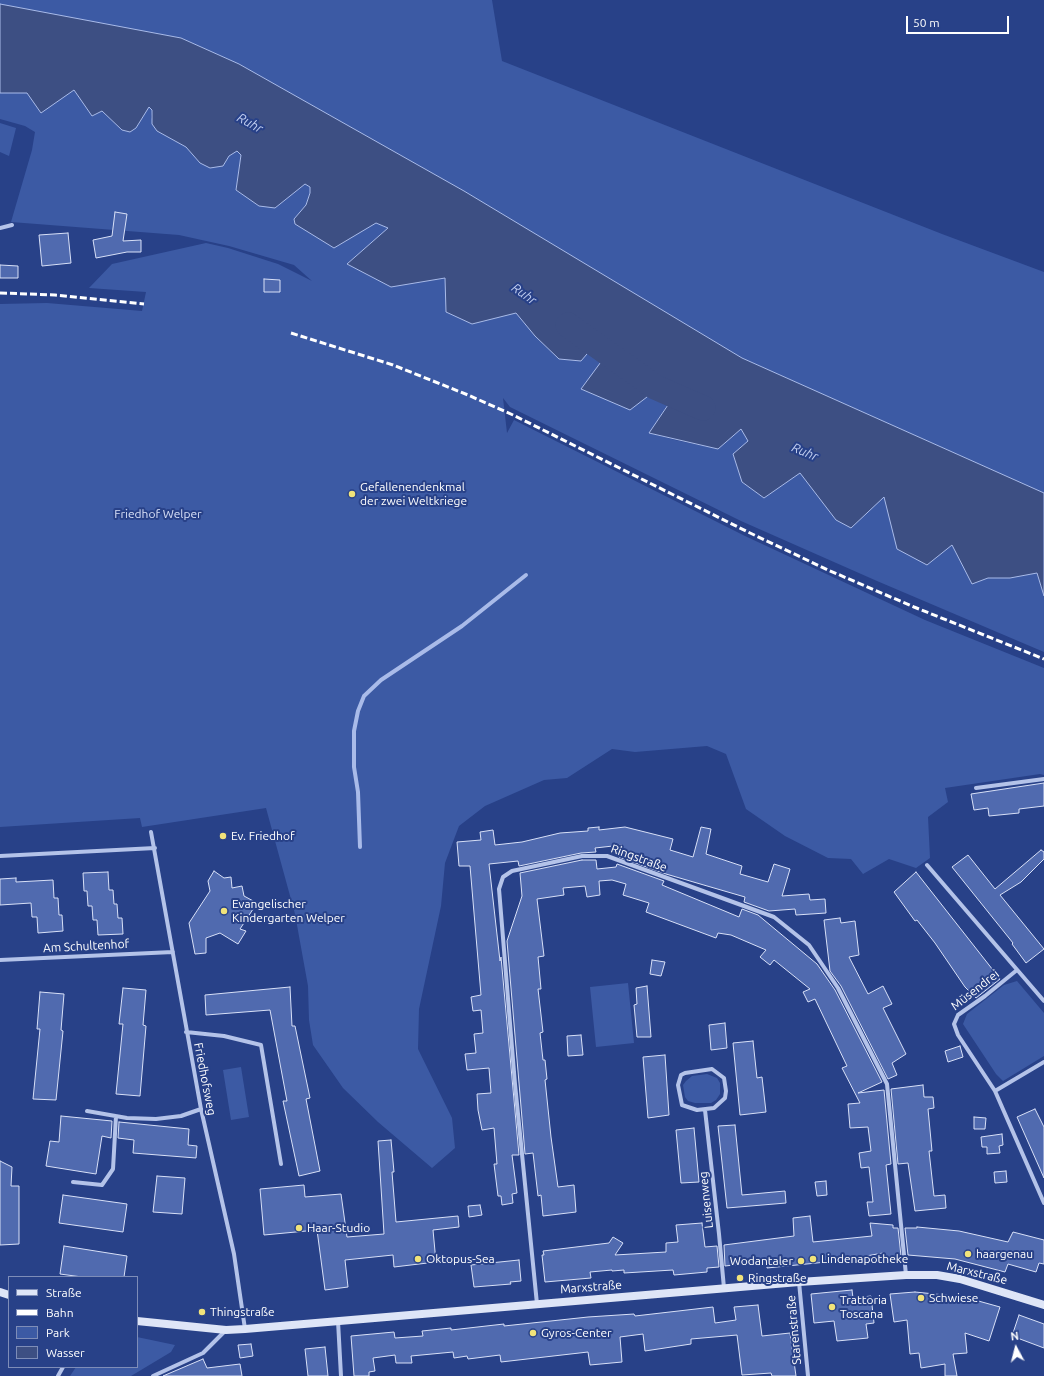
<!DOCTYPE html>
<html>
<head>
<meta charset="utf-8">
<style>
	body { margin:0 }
	#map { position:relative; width:1044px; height:1376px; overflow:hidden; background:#284188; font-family:Ubuntu,sans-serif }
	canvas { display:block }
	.legend { position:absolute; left:8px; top:1276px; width:130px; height:92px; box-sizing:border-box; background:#284188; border:1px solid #7e8db8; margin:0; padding:5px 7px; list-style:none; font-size:12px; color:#fff }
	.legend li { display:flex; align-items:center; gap:8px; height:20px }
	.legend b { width:20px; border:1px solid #7e8db8 }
	.north { position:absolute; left:996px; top:1328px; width:40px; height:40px; -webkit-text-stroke:3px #284188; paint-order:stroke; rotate:353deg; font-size:11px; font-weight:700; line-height:16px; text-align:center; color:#fff }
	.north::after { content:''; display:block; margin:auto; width:14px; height:18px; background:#fff; clip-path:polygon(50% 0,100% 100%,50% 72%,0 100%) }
	.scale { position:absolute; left:906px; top:16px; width:103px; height:18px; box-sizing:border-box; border:2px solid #fff; border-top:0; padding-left:5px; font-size:12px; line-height:14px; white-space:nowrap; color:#fff; -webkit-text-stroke:3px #284188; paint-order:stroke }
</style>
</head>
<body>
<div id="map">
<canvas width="1044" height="1376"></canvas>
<ul class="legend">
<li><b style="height:5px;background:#dee5f7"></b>Straße</li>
<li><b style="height:5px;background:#fff"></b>Bahn</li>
<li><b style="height:11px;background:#3c5aa4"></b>Park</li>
<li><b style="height:11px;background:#3d4f83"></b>Wasser</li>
</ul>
<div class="north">N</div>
<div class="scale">50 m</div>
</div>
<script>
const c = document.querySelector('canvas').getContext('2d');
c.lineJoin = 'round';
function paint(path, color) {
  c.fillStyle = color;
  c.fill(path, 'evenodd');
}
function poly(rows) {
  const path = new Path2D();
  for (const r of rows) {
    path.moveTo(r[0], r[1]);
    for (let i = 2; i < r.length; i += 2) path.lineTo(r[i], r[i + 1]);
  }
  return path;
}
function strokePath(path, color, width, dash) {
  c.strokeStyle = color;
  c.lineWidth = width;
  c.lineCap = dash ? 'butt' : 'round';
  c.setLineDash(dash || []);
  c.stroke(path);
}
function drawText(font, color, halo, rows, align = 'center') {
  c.font = font + ' Ubuntu,sans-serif';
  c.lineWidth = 4;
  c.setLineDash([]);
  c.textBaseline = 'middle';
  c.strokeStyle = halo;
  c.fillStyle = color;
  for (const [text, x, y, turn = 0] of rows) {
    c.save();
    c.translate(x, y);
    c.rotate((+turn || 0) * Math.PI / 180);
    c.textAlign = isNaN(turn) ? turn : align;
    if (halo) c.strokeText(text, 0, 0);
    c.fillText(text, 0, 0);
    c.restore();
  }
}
paint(poly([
	[0,0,492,0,502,61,942,234,1044,272,1044,493,742,358,464,191,239,64,181,38,0,5],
	[74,90,92,116,102,111,122,130,136,128,149,107,152,110,151,117,157,131,186,147,200,163,223,166,229,156,237,150,241,155,236,190,275,208,305,184,310,187,310,193,306,205,294,219,376,223,388,228,347,264,391,287,446,278,472,324,516,313,535,336,559,359,581,361,598,341,610,351,581,389,660,387,673,396,649,433,675,440,718,449,741,429,748,441,733,454,742,482,764,498,800,473,836,520,884,496,952,545,972,584,988,578,1010,578,1037,573,1044,596,1044,652,877,581,741,521,510,407,503,398,507,433,514,420,745,536,925,620,1044,668,1044,775,1040,774,945,788,948,802,928,817,930,858,916,868,889,859,863,874,851,859,828,858,785,836,746,809,726,754,707,746,635,752,612,749,567,778,544,780,485,806,459,826,445,863,441,906,419,1009,418,1049,452,1118,455,1148,432,1168,378,1122,343,1088,313,1045,309,1020,308,986,295,914,266,808,142,827,140,818,0,827,0,304,47,303,142,311,146,292,89,288,112,264,206,243,228,248,278,264,312,281,294,265,229,246,179,235,11,222,32,150,35,132,25,126,0,119,0,93],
	[0,123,16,128,9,156,0,152],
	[1017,981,1044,1013,1044,1056,1003,1081,996,1074,963,1024,967,1014,1004,985],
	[628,983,634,1043,596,1047,590,987],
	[241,1067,249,1117,231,1120,223,1070],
	[707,1074,717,1078,720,1083,720,1094,716,1100,711,1103,695,1103,688,1101,685,1097,683,1085,686,1081,692,1076],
	[137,1337,175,1345,171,1352,131,1376,70,1376,76,1367,137,1367]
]), '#3c5aa4');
const water = poly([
	[0,4,181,38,239,64,464,191,742,358,1044,493,1044,596,1037,573,1010,578,988,578,972,584,952,545,927,565,897,549,884,497,851,528,836,520,800,473,764,498,742,482,733,454,748,441,741,429,718,449,649,433,674,396,660,387,630,410,581,389,609,351,598,341,581,361,559,359,535,336,516,313,472,324,446,312,445,278,391,287,347,264,388,228,376,223,334,248,295,224,294,219,306,205,310,193,310,187,305,184,275,208,259,206,236,190,241,155,237,151,229,156,223,166,210,168,200,163,186,147,157,131,152,124,152,110,149,107,136,128,130,132,122,130,102,111,92,116,74,90,41,113,27,93,0,93,0,4]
]);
paint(water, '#3d4f83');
strokePath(water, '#a9bbe9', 1);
strokePath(poly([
	[360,847,358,792,354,767,354,731,358,711,364,696,381,680,462,626,526,575]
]), '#a9bbe9', 4);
strokePath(poly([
	[568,325,655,387,703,408]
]), '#3d4f83', 25);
const building = poly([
	[115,212,127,214,123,241,141,240,141,252,127,252,96,258,93,240,112,236,115,212],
	[68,233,71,263,42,266,39,235,68,233],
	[0,265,18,266,18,278,0,278,0,265],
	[264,279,280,280,280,292,264,292,264,279],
	[1044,783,1044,806,1019,809,1019,813,989,816,988,808,974,810,971,794,1044,783],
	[599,827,599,830,625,827,673,839,670,850,693,857,701,827,711,829,706,854,742,866,740,874,768,882,774,864,790,869,782,896,809,894,810,900,825,899,826,913,796,915,795,909,769,911,744,902,745,897,666,874,619,857,622,845,595,848,596,852,581,853,519,866,518,861,489,864,500,961,501,957,519,1155,512,1155,517,1193,512,1194,513,1203,502,1205,501,1196,498,1196,494,1164,497,1164,494,1128,482,1130,478,1110,477,1094,491,1093,489,1068,467,1070,465,1054,476,1053,474,1034,483,1033,481,1010,473,1011,471,997,481,995,470,866,459,866,457,842,481,840,480,832,493,830,495,845,522,842,560,833,588,831,588,828,599,827],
	[1041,850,1044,852,1044,859,1021,882,1000,895,1044,949,1026,963,1012,944,1013,943,952,867,968,855,995,889,1041,850],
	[582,860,596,860,597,869,616,867,617,864,664,881,662,885,739,917,742,909,758,915,817,964,835,990,882,1082,858,1093,884,1090,891,1164,886,1165,891,1214,869,1216,867,1202,873,1202,869,1167,861,1168,859,1153,871,1151,868,1127,850,1128,848,1104,860,1103,842,1068,847,1066,815,999,808,1002,803,992,810,989,774,960,770,965,760,957,766,950,731,935,718,933,716,938,646,912,649,903,623,895,626,884,612,880,599,881,600,895,587,897,585,886,563,888,564,895,537,899,544,956,538,957,541,989,538,989,543,1032,540,1033,543,1060,545,1060,547,1079,545,1080,551,1137,558,1187,574,1185,576,1212,543,1216,541,1195,538,1196,533,1153,525,1154,507,941,522,896,520,873,582,860],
	[214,871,224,878,231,877,232,888,242,886,244,896,257,903,240,929,246,931,238,944,220,933,206,938,206,953,195,954,189,923,210,891,208,881,214,871],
	[108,872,109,890,113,890,114,904,117,904,118,918,122,918,123,934,98,935,97,920,93,920,92,906,88,906,87,891,84,891,83,873,108,872],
	[916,872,1000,979,976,998,965,987,935,943,917,920,915,921,894,892,916,872],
	[16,878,16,882,53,880,54,898,58,898,59,915,62,915,63,931,38,933,37,917,32,917,31,903,0,905,0,879,16,878],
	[840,918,841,923,855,921,859,955,849,957,868,994,883,986,892,1004,883,1008,906,1054,892,1063,897,1075,888,1079,841,986,830,971,824,920,840,918],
	[652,960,665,962,661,976,650,974,652,960],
	[647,986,651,1037,637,1037,634,1005,637,1004,636,988,647,986],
	[290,987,292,1026,295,1026,310,1098,306,1099,320,1171,299,1176,283,1101,287,1101,270,1010,206,1015,205,995,290,987],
	[123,988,146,990,143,1025,146,1026,140,1096,116,1094,123,1024,119,1024,123,988],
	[40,992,64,994,61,1030,63,1031,56,1100,33,1099,40,1029,37,1029,40,992],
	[725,1023,727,1048,711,1050,709,1025,725,1023],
	[581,1035,583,1055,568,1056,567,1036,581,1035],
	[753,1041,757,1078,762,1077,766,1112,740,1115,733,1043,753,1041],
	[960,1046,963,1057,948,1062,945,1051,960,1046],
	[665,1055,669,1115,648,1118,643,1057,665,1055],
	[923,1085,924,1097,933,1097,934,1108,928,1109,932,1151,929,1151,934,1196,945,1195,946,1208,915,1211,908,1163,898,1164,891,1089,923,1085],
	[1035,1109,1044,1127,1044,1178,1017,1117,1035,1109],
	[61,1116,112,1121,111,1138,102,1136,96,1174,46,1166,50,1141,59,1142,61,1116],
	[974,1117,986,1118,985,1129,974,1129,974,1117],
	[119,1122,189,1129,188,1145,197,1146,196,1158,133,1153,134,1140,118,1138,119,1122],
	[735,1125,742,1195,785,1191,786,1203,727,1208,718,1126,735,1125],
	[694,1128,699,1182,681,1183,676,1130,694,1128],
	[1002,1134,1003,1145,999,1146,1000,1153,987,1154,987,1147,982,1147,981,1137,1002,1134],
	[391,1140,394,1172,392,1172,396,1222,458,1216,459,1227,433,1230,436,1262,394,1267,393,1255,345,1260,348,1287,325,1290,317,1230,264,1235,260,1189,304,1185,305,1197,341,1194,347,1237,384,1234,378,1141,391,1140],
	[0,1161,12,1167,11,1186,19,1186,19,1244,0,1245,0,1161],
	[1006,1171,1007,1182,995,1183,994,1172,1006,1171],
	[157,1176,185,1178,182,1214,153,1212,157,1176],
	[826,1181,827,1195,817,1196,815,1182,826,1181],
	[63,1195,127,1204,123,1232,59,1223,63,1195],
	[480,1205,482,1215,469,1217,468,1206,480,1205],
	[810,1216,813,1242,872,1236,870,1223,893,1225,893,1228,898,1228,901,1256,884,1257,883,1253,866,1256,866,1258,767,1268,767,1261,725,1266,724,1245,794,1236,793,1218,810,1216],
	[702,1223,705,1247,717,1246,719,1267,707,1268,707,1272,674,1275,673,1270,624,1273,624,1270,612,1271,612,1270,590,1272,591,1278,545,1282,542,1255,544,1255,543,1251,609,1243,613,1237,623,1243,615,1255,666,1252,666,1243,678,1242,676,1225,702,1223],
	[917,1227,959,1231,1008,1242,1013,1232,1044,1240,1044,1264,1039,1263,1036,1272,1008,1264,1005,1272,955,1259,908,1255,905,1228,917,1228,917,1227],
	[64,1246,127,1256,124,1277,82,1277,60,1274,64,1246],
	[519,1260,521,1281,510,1282,511,1284,474,1287,471,1265,519,1260],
	[852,1290,853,1298,871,1296,874,1323,866,1324,868,1338,837,1341,834,1321,814,1323,811,1294,852,1290],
	[915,1292,964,1297,1000,1307,989,1341,965,1333,967,1353,953,1354,957,1376,945,1376,945,1364,921,1368,919,1353,910,1354,907,1320,894,1322,890,1294,915,1292],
	[758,1305,762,1336,790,1333,796,1376,772,1376,771,1373,742,1375,737,1335,691,1339,691,1344,645,1351,643,1334,620,1337,622,1362,590,1365,588,1352,501,1362,500,1355,468,1359,467,1356,454,1358,453,1352,411,1356,412,1363,396,1363,395,1355,373,1358,375,1371,369,1372,369,1376,354,1376,351,1336,394,1332,395,1338,423,1336,422,1331,451,1328,451,1330,504,1324,504,1326,588,1317,634,1314,635,1316,713,1307,715,1323,736,1320,734,1307,758,1305],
	[1019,1315,1044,1324,1044,1348,1012,1336,1019,1315],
	[251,1344,253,1356,240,1358,238,1345,251,1344],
	[325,1347,328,1376,308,1376,305,1349,325,1347],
	[203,1359,207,1368,240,1364,242,1376,163,1376,203,1359]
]);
paint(building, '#506aaf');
strokePath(building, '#d8e0f7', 1);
strokePath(poly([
	[0,228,12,225],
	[976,788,1044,779],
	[151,832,201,1109,234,1254,245,1329],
	[0,856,155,848],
	[927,865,1044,1001],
	[0,960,173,952],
	[1017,970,985,996,958,1015,954,1024,958,1035,995,1091,1044,1203],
	[186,1032,224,1036,261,1045,281,1164],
	[712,1069,724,1078,726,1091,725,1098,714,1108,697,1110,682,1105,678,1085,681,1075,685,1073,712,1069],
	[995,1091,1044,1062],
	[705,1110,719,1234,724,1288],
	[87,1111,127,1118,156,1119,181,1116,201,1109],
	[73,1182,102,1185,113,1169,116,1116],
	[799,1282,808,1376],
	[537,1304,515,1084,499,889,503,877,512,871,582,856,607,856,774,917,809,945,838,988,887,1084,906,1275],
	[338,1321,341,1376],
	[58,1376,63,1367],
	[153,1376,203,1353,226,1330]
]), '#b4c3e9', 4);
strokePath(poly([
	[0,1292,9,1295],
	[137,1321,226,1330,245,1329,799,1282,906,1275,937,1275,960,1279,1044,1305]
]), '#dee5f7', 8);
strokePath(poly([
	[0,293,55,295,144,304],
	[291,333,393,365,468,395,513,415,748,532,828,570,914,607,1044,659]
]), '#fff', 3, [7, 3]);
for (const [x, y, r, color] of [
	[352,494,4,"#f1e37a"],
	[223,836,4,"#f1e37a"],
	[224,911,4,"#f1e37a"],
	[299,1228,4,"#f1e37a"],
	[968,1254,4,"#f1e37a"],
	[418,1259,4,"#f1e37a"],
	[813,1259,4,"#f1e37a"],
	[801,1261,4,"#f1e37a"],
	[740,1278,4,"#f1e37a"],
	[921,1298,4,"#f1e37a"],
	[832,1307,4,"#f1e37a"],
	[202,1312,4,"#f1e37a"],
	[533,1333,4,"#f1e37a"]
]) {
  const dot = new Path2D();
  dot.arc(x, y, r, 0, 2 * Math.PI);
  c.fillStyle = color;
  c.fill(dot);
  strokePath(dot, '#284188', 1.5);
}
drawText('12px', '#fff', '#284188', [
	["Gefallenendenkmal",360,487],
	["der zwei Weltkriege",360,501],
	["Ev. Friedhof",231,836],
	["Evangelischer",232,904],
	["Kindergarten Welper",232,918],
	["Haar-Studio",307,1228],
	["haargenau",976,1254],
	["Oktopus-Sea",426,1259],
	["Lindenapotheke",821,1259],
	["Wodantaler",793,1261,"right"],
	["Ringstraße",748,1278],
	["Schwiese",929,1298],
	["Trattoria",840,1300],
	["Toscana",840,1314],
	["Thingstraße",210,1312],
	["Gyros-Center",541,1333]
], 'left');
drawText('12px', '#d8e0f7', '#284188', [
	["Friedhof Welper",158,514]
]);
drawText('12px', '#fff', '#284188', [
	["Ringstraße",639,858,20],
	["Am Schultenhof",86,946,-3],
	["Müsendrei",975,990,-38],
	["Friedhofsweg",205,1079,79],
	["Luisenweg",706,1200,-96],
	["Marxstraße",977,1273,14],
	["Marxstraße",591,1287,-4],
	["Starenstraße",794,1330,-95]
]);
drawText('italic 13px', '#c0cdf0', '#284188', [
	["Ruhr",250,123,29],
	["Ruhr",524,294,35],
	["Ruhr",805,452,23]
]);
</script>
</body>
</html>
